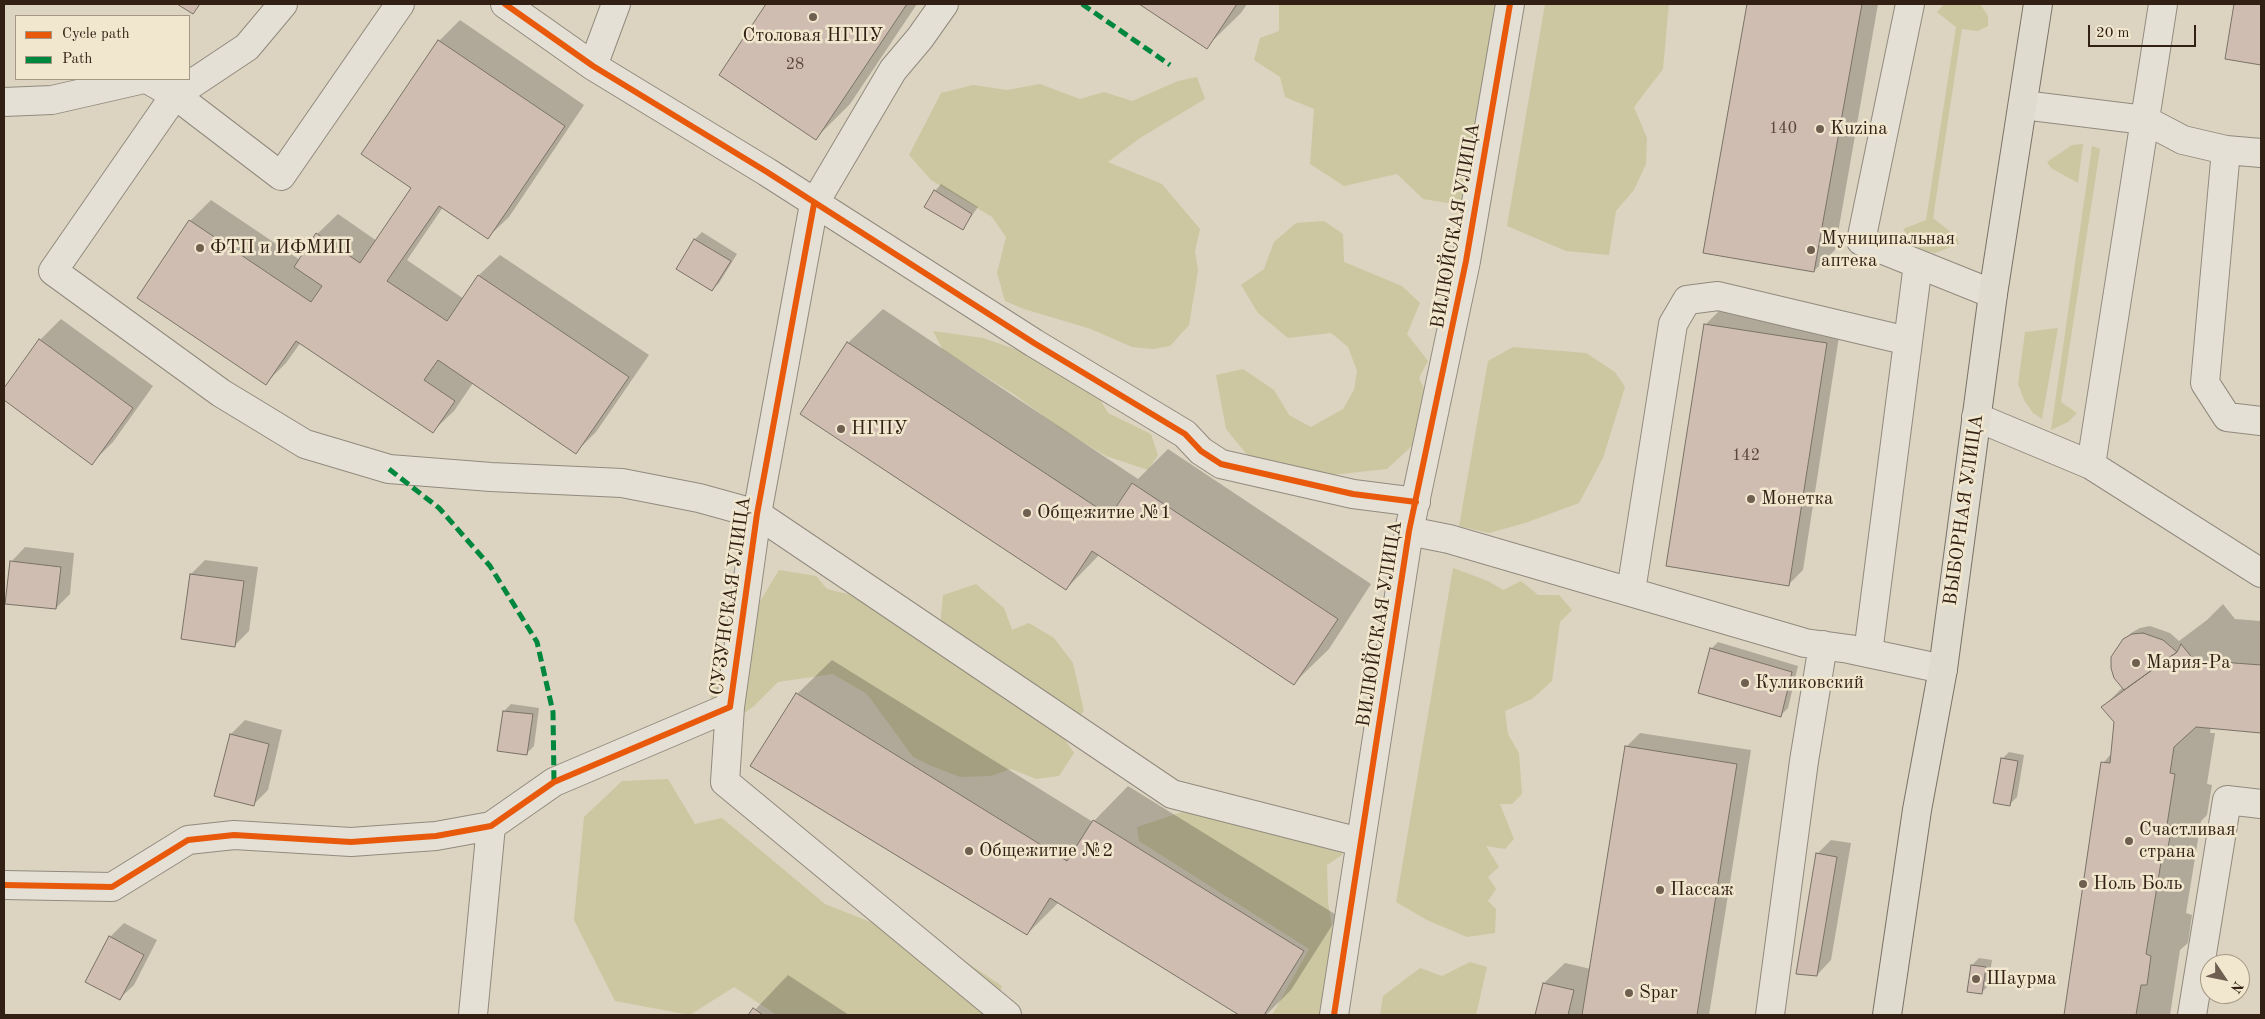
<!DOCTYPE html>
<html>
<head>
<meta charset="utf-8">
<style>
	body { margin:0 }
	#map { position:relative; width:2265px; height:1019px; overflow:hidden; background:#dcd4c0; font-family:"Old Standard TT",serif }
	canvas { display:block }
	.frame { position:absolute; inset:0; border:5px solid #322015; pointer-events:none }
	.legend { position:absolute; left:15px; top:15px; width:175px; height:65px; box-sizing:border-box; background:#f1e7ce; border:1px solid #a59784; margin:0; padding:6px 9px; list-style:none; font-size:15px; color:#322015 }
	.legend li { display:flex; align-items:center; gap:10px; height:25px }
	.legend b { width:25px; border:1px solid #a59784 }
	.north { position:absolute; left:2200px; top:954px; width:50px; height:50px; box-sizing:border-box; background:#f1e7ce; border:1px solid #a59784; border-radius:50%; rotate:124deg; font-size:14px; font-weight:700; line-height:20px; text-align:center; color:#322015 }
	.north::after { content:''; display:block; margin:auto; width:18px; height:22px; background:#6e5f51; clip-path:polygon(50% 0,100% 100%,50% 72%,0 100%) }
	.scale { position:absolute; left:2088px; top:25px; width:108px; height:22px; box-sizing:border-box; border:2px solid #322015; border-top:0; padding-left:6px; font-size:15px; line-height:18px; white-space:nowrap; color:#322015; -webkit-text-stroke:4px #f1e7ce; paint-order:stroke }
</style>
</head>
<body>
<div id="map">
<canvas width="2265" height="1019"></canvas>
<div class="frame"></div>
<ul class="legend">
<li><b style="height:6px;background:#e8590c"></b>Cycle path</li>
<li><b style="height:6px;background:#00873e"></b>Path</li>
</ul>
<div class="north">N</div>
<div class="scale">20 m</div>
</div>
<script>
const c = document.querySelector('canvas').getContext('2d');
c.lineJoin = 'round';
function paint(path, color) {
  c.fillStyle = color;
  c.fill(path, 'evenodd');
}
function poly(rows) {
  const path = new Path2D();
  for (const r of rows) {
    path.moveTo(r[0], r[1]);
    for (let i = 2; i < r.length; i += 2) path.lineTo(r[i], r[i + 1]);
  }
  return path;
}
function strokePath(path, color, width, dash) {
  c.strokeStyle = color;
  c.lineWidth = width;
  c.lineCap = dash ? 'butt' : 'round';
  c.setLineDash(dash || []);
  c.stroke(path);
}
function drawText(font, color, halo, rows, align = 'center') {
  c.font = font + ' "Old Standard TT",serif';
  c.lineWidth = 5;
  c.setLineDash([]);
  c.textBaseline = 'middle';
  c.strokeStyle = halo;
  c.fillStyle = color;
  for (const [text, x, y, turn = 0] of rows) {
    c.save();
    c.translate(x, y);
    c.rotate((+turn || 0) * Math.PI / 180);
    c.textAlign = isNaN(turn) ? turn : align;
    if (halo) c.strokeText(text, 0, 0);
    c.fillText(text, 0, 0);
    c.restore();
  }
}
paint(poly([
	[1279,4,1505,4,1463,232,1454,204,1423,199,1397,174,1344,186,1310,164,1314,109,1285,97,1280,77,1254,60,1260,38,1279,31],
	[1545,4,1669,4,1663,69,1634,107,1647,138,1646,164,1634,190,1616,211,1609,255,1566,251,1507,226],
	[1944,4,1980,4,1988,16,1988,26,1978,31,1962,29,1933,218,1957,237,1959,244,1935,253,1925,251,1916,246,1903,229,1926,220,1956,27,1937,12],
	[1197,77,1205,99,1140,138,1108,162,1162,184,1200,229,1195,251,1198,271,1189,325,1170,346,1153,349,1132,347,1091,329,1024,309,1005,301,997,273,1006,237,992,217,931,180,909,155,941,93,973,85,1007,90,1040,84,1080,99,1104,92,1132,101,1178,81],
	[2083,144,2078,183,2051,168,2047,162,2072,145],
	[2092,146,2100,149,2061,402,2077,413,2068,422,2051,430],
	[1324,221,1343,234,1344,262,1402,286,1420,303,1407,334,1428,361,1419,378,1431,403,1415,443,1387,469,1322,476,1288,472,1248,456,1226,429,1216,375,1243,369,1274,390,1289,415,1311,427,1343,409,1354,390,1357,371,1348,347,1331,333,1288,338,1258,313,1241,285,1264,269,1274,242,1296,223],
	[2058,328,2042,419,2033,413,2024,400,2018,384,2025,332],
	[933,331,983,338,1032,355,1094,389,1108,413,1151,434,1158,455,1148,470,1106,456,1061,429,1015,395,943,350],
	[1513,347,1586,353,1615,372,1625,387,1603,458,1579,503,1525,523,1489,533,1459,526,1488,361],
	[1453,568,1488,581,1503,590,1521,581,1538,595,1559,595,1572,610,1560,622,1552,681,1532,699,1505,711,1508,734,1519,753,1522,794,1512,804,1500,804,1514,839,1505,849,1486,846,1499,867,1488,877,1496,889,1488,901,1496,909,1495,933,1467,937,1427,920,1396,902],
	[779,570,816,576,827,589,852,595,925,643,940,629,943,595,976,584,1004,608,1012,630,1029,623,1054,638,1073,663,1084,711,1061,734,1074,753,1059,776,1036,779,1011,769,991,776,960,777,929,765,913,757,867,694,833,674,778,682,753,707,728,724,710,707,713,679],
	[668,779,695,824,722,818,825,904,957,956,1002,986,991,1015,777,1015,734,987,690,1015,615,1001,574,920,584,817,622,781],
	[1240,802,1346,830,1342,855,1327,865,1328,902,1335,945,1326,1015,1272,1015,1309,949,1139,841,1137,827,1182,812],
	[1470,962,1487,967,1476,1015,1380,1015,1383,996,1420,968,1442,976]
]), '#ccc7a1');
paint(poly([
	[768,4,917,4,850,104,816,138,720,75],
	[1141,4,1247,4,1241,13,1206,47],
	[1748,4,1878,4,1835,250,1814,271,1705,252],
	[2235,4,2261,4,2261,63,2227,58],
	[460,20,584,105,509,217,488,237,443,207,407,260,464,299,479,275,500,255,649,355,596,432,576,452,473,383,454,411,433,431,301,342,286,363,266,383,190,221,211,200,300,260,317,234,338,214,377,241,413,188,363,154,439,41],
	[941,184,978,207,962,229,935,191],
	[702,232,737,254,719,283,712,290,677,269,695,239],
	[883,309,1138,479,1168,449,1371,584,1329,649,1294,683,1100,554,1066,589,848,343],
	[1719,311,1840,330,1803,570,1789,584,1705,325],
	[61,319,153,386,113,442,92,463,4,399,4,391,40,340],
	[25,547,74,553,70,594,56,608,11,562],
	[205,560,258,567,249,631,235,645,191,574],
	[2223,604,2235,619,2261,621,2261,732,2211,727,2210,733,2215,733,2207,784,2212,785,2207,815,2201,821,2186,913,2192,915,2188,943,2180,950,2170,1015,2066,1015,2103,763,2112,753,2115,722,2103,707,2123,687,2124,640,2131,633,2140,628,2150,626,2170,633,2179,641,2207,620],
	[1718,642,1798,666,1788,708,1781,715,1711,649],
	[832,660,1093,822,1128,786,1338,916,1291,990,1266,1015,1242,1015,1059,902,1027,934,797,694],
	[511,704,539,708,534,746,527,753,504,711],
	[245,720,282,730,268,790,254,804,231,734],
	[1640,733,1751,750,1709,1015,1537,1015,1544,983,1565,963,1591,969,1626,747],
	[2009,752,2024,755,2017,797,2010,804,2002,759],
	[1831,840,1851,843,1831,960,1817,975,1817,854],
	[124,923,157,940,134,985,119,999,110,937],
	[1979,958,1992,960,1988,986,1981,993,1972,965],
	[788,975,849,1015,750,1015]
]), '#0003');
const building = poly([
	[177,4,200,4,193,14,177,4],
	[766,4,907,4,816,140,719,75,766,4],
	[1139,4,1237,4,1207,49,1139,4],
	[1747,4,1862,4,1814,272,1703,253,1747,4],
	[2234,4,2261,4,2261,65,2225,59,2234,4],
	[438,40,565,126,488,239,439,206,387,281,447,321,478,275,629,377,576,454,438,360,424,380,455,401,433,433,296,341,266,385,137,298,189,220,311,302,322,286,294,267,316,233,360,263,411,188,361,154,438,40],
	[934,190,972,214,963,230,924,207,934,190],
	[694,239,731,261,712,291,676,269,694,239],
	[1704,324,1827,343,1789,586,1666,566,1704,324],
	[39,339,133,408,92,465,4,400,4,388,39,339],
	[847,342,1110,516,1132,483,1338,619,1294,685,1092,551,1066,590,800,414,847,342],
	[10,561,61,567,56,609,5,604,10,561],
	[190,574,244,581,235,647,181,639,190,574],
	[2143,633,2163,640,2177,652,2124,690,2114,678,2111,668,2111,657,2123,639,2132,634,2143,633],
	[2181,644,2194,660,2261,665,2261,733,2196,727,2174,747,2170,773,2175,774,2167,825,2172,826,2166,858,2162,856,2146,954,2151,956,2147,985,2141,985,2136,1015,2064,1015,2101,762,2110,763,2114,722,2101,707,2177,652,2181,644],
	[1710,648,1792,672,1781,717,1698,693,1710,648],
	[796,693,1067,861,1093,820,1304,951,1264,1015,1239,1015,1050,898,1027,935,750,766,796,693],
	[503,711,533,714,527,755,497,751,503,711],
	[230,734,269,744,254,806,214,796,230,734],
	[1625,746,1737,764,1697,1015,1582,1015,1625,746],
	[2001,758,2018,761,2010,806,1993,803,2001,758],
	[1816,853,1837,857,1817,976,1796,974,1816,853],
	[109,936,144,955,120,1000,85,982,109,936],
	[1971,965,1986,967,1982,994,1967,992,1971,965],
	[1543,983,1574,990,1568,1015,1535,1015,1543,983],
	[753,1008,763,1015,748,1015,753,1008]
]);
paint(building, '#d0bdb2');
strokePath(building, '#7a7267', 1);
const minor = poly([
	[400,4,281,176,175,95,53,271,221,393,305,444,389,469,491,477,622,483,699,498,757,514,1172,794,1360,842],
	[505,4,593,66,767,172,1034,343,1185,434,1201,451,1221,464,1353,494,1416,502],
	[1910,4,1861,241,1993,294],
	[593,66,616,4],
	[147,79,175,95,247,47,283,4],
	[4,102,52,100,144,79],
	[2023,105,2145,120,2183,140,2226,150,2205,383,2227,417,2261,421],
	[2226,150,2261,153],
	[1976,417,2091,465,2261,573],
	[2091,465,2163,4],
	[1409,531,1449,539,1805,643,1849,649,1943,669],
	[1631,591,1673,324,1687,300,1718,296,1908,341],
	[1868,653,1918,264],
	[730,707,725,782,1007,1015],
	[4,885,112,887,188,840,234,835,351,842,436,836,491,826,554,782,730,707,757,514,814,204,893,70,920,38,944,4],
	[473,1015,491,826],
	[1334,1015,1409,531,1466,261,1510,4],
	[1770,1015,1804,761,1823,645],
	[2192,1015,2227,800,2261,804]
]);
const major = poly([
	[1887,1015,1917,810,1943,669,1993,294,2038,4]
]);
strokePath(minor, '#918a7e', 30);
strokePath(major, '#7a7267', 30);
strokePath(minor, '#e4e0d5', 28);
strokePath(major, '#dfdbce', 28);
strokePath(poly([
	[1082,4,1170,65],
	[389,469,439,508,490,566,537,642,553,712,554,782]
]), '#00873e', 5, [10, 5]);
strokePath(poly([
	[505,4,593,66,767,172,1034,343,1185,434,1201,451,1221,464,1353,494,1416,502],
	[4,885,112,887,188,840,234,835,351,842,436,836,491,826,554,782,730,707,757,514,814,204],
	[1334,1015,1409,531,1466,261,1510,4]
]), '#e8590c', 6);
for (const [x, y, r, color] of [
	[813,17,5,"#6e5f51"],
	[1820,129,5,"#6e5f51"],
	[200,248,5,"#6e5f51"],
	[1811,250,5,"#6e5f51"],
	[841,429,5,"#6e5f51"],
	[1751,499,5,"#6e5f51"],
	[1027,513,5,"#6e5f51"],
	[2136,663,5,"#6e5f51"],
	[1745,683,5,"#6e5f51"],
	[2129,841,5,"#6e5f51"],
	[969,851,5,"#6e5f51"],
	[2083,884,5,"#6e5f51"],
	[1660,890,5,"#6e5f51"],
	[1976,979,5,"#6e5f51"],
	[1629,993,5,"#6e5f51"]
]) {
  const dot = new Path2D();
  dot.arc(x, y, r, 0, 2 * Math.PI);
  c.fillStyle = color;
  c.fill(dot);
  strokePath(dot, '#f1e7ce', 2);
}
drawText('16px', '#5a473c', null, [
	["28",795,65],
	["140",1783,129],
	["142",1746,456]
]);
drawText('19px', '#322015', '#f1e7ce', [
	["Столовая НГПУ",813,36,"center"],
	["Kuzina",1830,129],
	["Муниципальная",1821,239],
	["аптека",1821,261],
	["ФТП и ИФМИП",210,248],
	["НГПУ",851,429],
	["Монетка",1761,499],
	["Общежитие №1",1037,513],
	["Мария-Ра",2146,663],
	["Куликовский",1755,683],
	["Счастливая",2139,830],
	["страна",2139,852],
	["Общежитие №2",979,851],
	["Ноль Боль",2093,884],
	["Пассаж",1670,890],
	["Шаурма",1986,979],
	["Spar",1639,993]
], 'left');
drawText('19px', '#322015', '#f1e7ce', [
	["ВИЛЮЙСКАЯ УЛИЦА",1456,226,-80],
	["ВЫБОРНАЯ УЛИЦА",1964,510,-82],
	["СУЗУНСКАЯ УЛИЦА",731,596,-82],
	["ВИЛЮЙСКАЯ УЛИЦА",1380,624,-81]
]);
</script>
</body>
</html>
